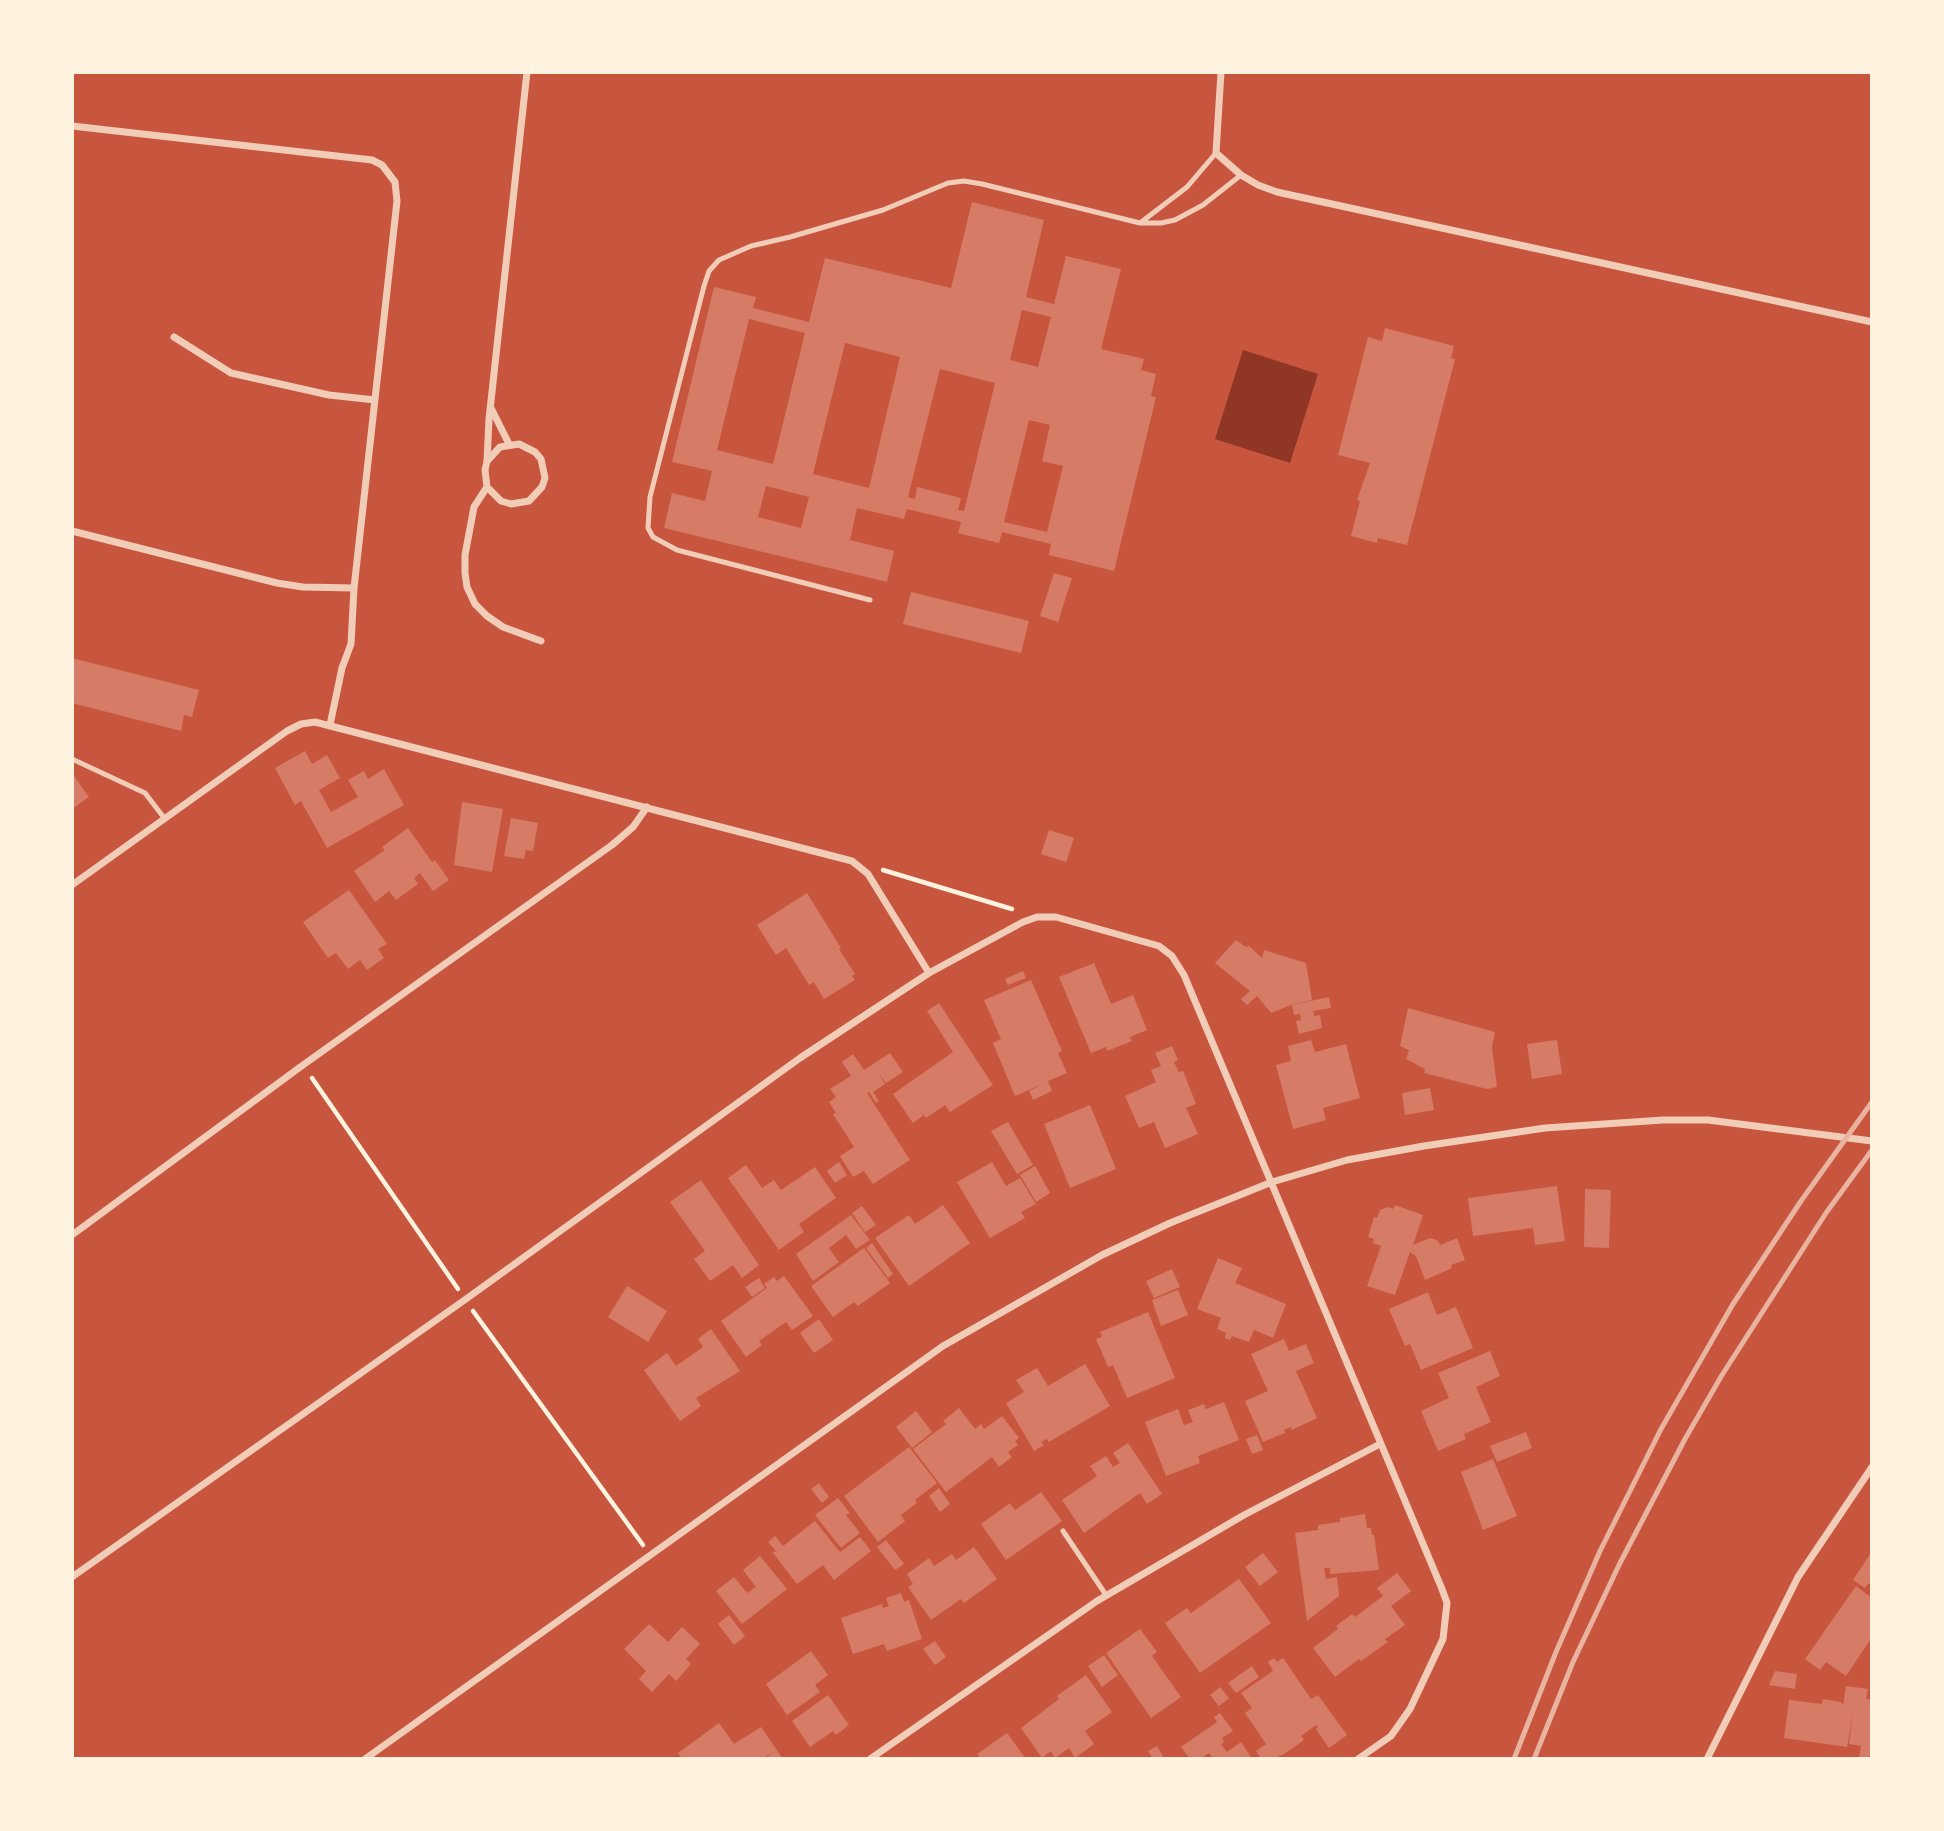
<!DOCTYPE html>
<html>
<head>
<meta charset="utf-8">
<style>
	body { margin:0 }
	#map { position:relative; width:1944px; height:1831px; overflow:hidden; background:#c8553d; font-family:"Space Grotesk",sans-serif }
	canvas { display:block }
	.frame { position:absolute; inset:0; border:74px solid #fff3e0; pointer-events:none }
</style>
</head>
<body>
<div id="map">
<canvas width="1944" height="1831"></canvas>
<div class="frame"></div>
</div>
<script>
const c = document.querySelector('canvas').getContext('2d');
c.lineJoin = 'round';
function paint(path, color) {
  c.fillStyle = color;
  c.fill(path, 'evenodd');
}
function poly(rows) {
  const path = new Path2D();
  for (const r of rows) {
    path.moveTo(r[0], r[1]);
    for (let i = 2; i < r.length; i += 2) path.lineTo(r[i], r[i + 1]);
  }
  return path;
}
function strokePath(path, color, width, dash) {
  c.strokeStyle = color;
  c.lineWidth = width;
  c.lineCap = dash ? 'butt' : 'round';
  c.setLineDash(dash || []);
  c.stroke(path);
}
paint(poly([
	[1243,350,1318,374,1290,463,1215,439]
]), '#8f3625');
paint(poly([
	[972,202,1044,220,1026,297,1054,304,1066,256,1121,269,1101,349,1144,359,1141,370,1156,374,1151,396,1156,397,1114,571,1049,555,1051,544,1002,532,999,543,958,533,961,522,907,509,904,519,857,508,850,540,894,551,887,582,664,528,672,493,705,501,712,471,672,462,714,287,756,297,753,308,809,322,825,258,951,288],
	[1022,310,1051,317,1038,367,1010,360],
	[749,319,805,333,773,464,717,450],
	[845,343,900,357,869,488,813,474],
	[940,369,995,383,964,511,958,510,961,498,917,487,915,499,908,497],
	[1029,420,1050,425,1042,461,1063,466,1047,532,1004,522],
	[766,486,809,497,801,528,758,517],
	[1385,328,1454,346,1451,358,1455,359,1407,545,1378,538,1377,543,1351,536,1360,501,1357,500,1370,463,1338,455,1368,337,1382,341],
	[1054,573,1072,578,1058,622,1040,616],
	[911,592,1029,621,1021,653,903,624],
	[72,658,199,690,192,717,184,715,181,731,72,703],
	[305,751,312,764,327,755,340,778,319,790,331,812,358,797,348,780,364,771,368,779,384,769,404,805,327,848,301,801,295,805,275,768],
	[72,773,89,797,72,809],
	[462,802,503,809,492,872,454,865],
	[511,818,538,823,533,851,526,850,524,859,504,856],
	[408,828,432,862,435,860,449,880,433,891,420,873,414,878,418,884,396,900,389,891,375,902,354,871,385,850,382,847],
	[1049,830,1074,838,1066,862,1041,854],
	[349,890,387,944,378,949,384,958,367,970,360,960,348,969,336,953,328,958,303,922],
	[807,893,841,948,839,949,855,974,852,976,855,980,824,999,814,982,809,985,786,948,776,955,757,925],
	[1236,940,1246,947,1249,946,1262,958,1264,950,1306,963,1312,1000,1291,1005,1271,1013,1257,996,1247,1005,1241,999,1250,991,1215,963],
	[1094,963,1111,1004,1133,995,1147,1030,1130,1037,1132,1041,1107,1051,1106,1047,1091,1053,1059,977],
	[1023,971,1026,978,1008,985,1005,979],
	[1031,980,1062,1051,1058,1053,1067,1073,1048,1081,1052,1091,1033,1100,1029,1091,1045,1083,1015,1096,993,1043,1001,1039,984,1000],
	[1329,997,1331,1008,1313,1011,1314,1016,1320,1015,1322,1028,1299,1034,1296,1021,1301,1020,1300,1014,1294,1015,1292,1005],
	[939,1003,993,1085,950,1112,945,1105,926,1118,924,1115,913,1123,893,1094,953,1052,927,1011],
	[1408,1008,1495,1032,1492,1047,1497,1087,1487,1089,1424,1073,1425,1069,1406,1059,1409,1050,1400,1046],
	[1311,1040,1315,1052,1346,1044,1360,1098,1323,1108,1326,1120,1293,1129,1276,1065,1291,1061,1288,1046],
	[1557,1040,1562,1074,1532,1079,1527,1044],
	[1172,1046,1178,1060,1174,1062,1179,1072,1183,1071,1196,1104,1186,1108,1198,1134,1165,1148,1154,1122,1139,1128,1125,1096,1156,1082,1151,1070,1161,1066,1155,1053],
	[890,1053,903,1072,886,1083,878,1073,885,1084,873,1092,879,1101,876,1103,869,1092,867,1093,910,1160,873,1184,864,1171,853,1177,840,1156,854,1147,833,1114,836,1113,829,1102,836,1097,830,1089,851,1076,842,1062,853,1054,864,1070],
	[1430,1088,1434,1110,1405,1115,1402,1093],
	[1090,1105,1116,1169,1070,1188,1044,1124],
	[1008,1122,1033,1165,1017,1174,991,1131],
	[839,1162,847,1175,835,1183,827,1171],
	[992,1162,1006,1186,1020,1178,1036,1204,1021,1212,1025,1218,990,1238,957,1182],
	[746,1165,762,1188,774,1180,781,1190,815,1167,836,1198,799,1224,804,1232,779,1250,728,1178],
	[1035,1166,1050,1193,1036,1202,1020,1175],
	[701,1180,759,1265,742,1278,733,1265,710,1281,694,1259,705,1251,670,1202],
	[1557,1186,1565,1241,1535,1245,1533,1228,1473,1236,1468,1198],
	[1585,1189,1611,1190,1609,1248,1584,1247],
	[943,1205,970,1243,909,1286,875,1238,909,1215,915,1224],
	[1395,1205,1423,1215,1413,1245,1430,1238,1437,1240,1440,1245,1457,1238,1465,1260,1451,1265,1452,1268,1425,1280,1416,1256,1410,1252,1395,1295,1367,1286,1381,1246,1373,1243,1374,1239,1368,1237,1374,1217,1377,1218,1380,1210,1389,1207,1393,1209],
	[862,1206,876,1225,865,1232,852,1213],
	[851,1215,870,1240,856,1249,846,1235,829,1248,839,1262,813,1281,796,1254],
	[872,1243,893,1274,888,1278,866,1248],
	[864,1248,890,1283,858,1306,854,1302,833,1317,811,1286],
	[1218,1258,1242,1268,1235,1283,1286,1304,1273,1338,1254,1330,1249,1342,1232,1336,1230,1340,1225,1338,1226,1333,1217,1329,1221,1318,1197,1309],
	[1172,1269,1180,1287,1154,1298,1146,1281],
	[784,1276,813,1316,792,1330,786,1322,759,1341,762,1345,746,1357,721,1321,767,1288,764,1284,774,1277,777,1281],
	[759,1278,765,1288,752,1297,745,1287],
	[627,1286,667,1311,648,1342,608,1317],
	[1178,1290,1188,1315,1161,1326,1152,1300],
	[1428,1292,1437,1315,1456,1307,1473,1348,1421,1370,1410,1344,1405,1346,1389,1309],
	[1148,1312,1175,1378,1127,1398,1113,1365,1108,1367,1096,1339,1102,1337,1100,1332],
	[819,1319,833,1340,814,1353,800,1333],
	[711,1329,740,1371,696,1398,701,1406,680,1421,644,1370,667,1353,676,1366,703,1347,698,1339],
	[1284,1339,1289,1351,1306,1344,1314,1363,1296,1371,1317,1418,1292,1430,1291,1427,1284,1430,1285,1433,1263,1442,1245,1401,1268,1391,1251,1354],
	[1490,1351,1500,1376,1476,1387,1491,1422,1464,1434,1466,1439,1438,1451,1421,1411,1449,1398,1438,1373],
	[1085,1364,1110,1406,1049,1442,1047,1439,1041,1442,1044,1445,1034,1451,1006,1403,1024,1392,1016,1380,1037,1368,1048,1386],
	[1224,1402,1239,1440,1198,1456,1200,1463,1166,1476,1145,1422,1178,1409,1184,1425,1193,1422,1188,1410,1204,1404,1206,1409],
	[959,1408,975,1429,981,1424,984,1429,1002,1416,1019,1438,1015,1441,1018,1445,1008,1452,1012,1457,999,1467,992,1457,946,1492,913,1449,946,1424,943,1421],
	[916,1411,932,1432,912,1448,896,1427],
	[1526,1432,1532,1448,1497,1462,1490,1446],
	[1257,1435,1263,1450,1252,1454,1246,1439],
	[1128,1443,1162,1494,1147,1504,1140,1493,1084,1533,1062,1500,1097,1476,1090,1466,1106,1456,1113,1467,1120,1463,1113,1453],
	[909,1447,937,1483,915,1500,917,1503,901,1515,905,1521,878,1542,844,1496],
	[1493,1459,1517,1516,1483,1530,1461,1472],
	[819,1483,829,1497,822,1503,811,1489],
	[939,1488,950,1504,940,1512,929,1496],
	[1041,1492,1062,1521,1006,1560,981,1524,1010,1503,1015,1510],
	[838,1498,850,1513,846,1515,860,1533,841,1548,815,1515],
	[1365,1514,1367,1528,1371,1528,1372,1535,1374,1535,1379,1570,1330,1574,1330,1568,1324,1568,1326,1579,1337,1577,1339,1596,1307,1621,1295,1533,1318,1530,1318,1525,1340,1522,1340,1518],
	[815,1521,840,1552,860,1537,871,1551,834,1580,823,1565,797,1584,773,1553,776,1551,768,1542,775,1536,783,1546],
	[886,1540,904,1564,895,1570,877,1547],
	[974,1547,997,1579,964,1603,961,1599,931,1620,908,1587,913,1584,907,1574,929,1558,934,1566,952,1554,956,1560],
	[1872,1551,1872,1585,1869,1583,1865,1588,1853,1580],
	[1263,1553,1278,1572,1260,1586,1245,1567],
	[760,1556,787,1589,742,1624,716,1591,734,1577,747,1593,756,1587,743,1570],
	[1397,1573,1411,1591,1391,1606,1405,1625,1385,1639,1388,1642,1361,1661,1359,1659,1335,1677,1313,1648,1338,1629,1336,1626,1352,1614,1355,1617,1383,1596,1377,1588],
	[1239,1579,1271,1623,1200,1673,1165,1623,1187,1608,1191,1613],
	[1856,1586,1872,1598,1872,1637,1846,1676,1826,1662,1820,1670,1805,1659],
	[901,1593,904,1602,909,1600,922,1639,887,1651,884,1644,853,1654,841,1618,882,1604,883,1608,889,1606,886,1598],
	[729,1615,745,1636,734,1645,718,1624],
	[649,1624,668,1642,682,1627,700,1644,686,1659,691,1664,678,1679,676,1681,669,1674,652,1692,639,1679,646,1671,624,1649],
	[1140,1629,1157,1652,1152,1656,1181,1697,1151,1718,1106,1653],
	[935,1641,946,1657,935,1665,923,1649],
	[811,1651,828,1675,815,1685,820,1692,787,1715,766,1684],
	[1104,1655,1118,1675,1102,1687,1088,1666],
	[1274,1658,1277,1662,1283,1658,1311,1699,1318,1695,1347,1735,1329,1748,1316,1729,1318,1727,1316,1725,1301,1736,1304,1740,1284,1754,1273,1759,1261,1759,1256,1751,1266,1744,1245,1713,1252,1708,1241,1693,1273,1671,1268,1662],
	[1252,1666,1259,1677,1236,1693,1228,1683],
	[1775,1671,1797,1674,1795,1689,1769,1685],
	[1086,1675,1112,1712,1085,1731,1094,1744,1075,1758,1069,1748,1055,1758,1051,1751,1042,1758,1021,1728,1059,1699,1057,1696],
	[1846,1686,1868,1689,1866,1699,1872,1699,1872,1759,1859,1758,1861,1746,1849,1744,1853,1713,1847,1747,1784,1738,1789,1700,1822,1704,1823,1699,1841,1702,1843,1705],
	[1220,1687,1229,1698,1219,1706,1210,1695],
	[828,1695,849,1725,836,1735,833,1731,810,1747,792,1721],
	[1220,1713,1233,1731,1222,1738,1224,1742,1221,1744,1227,1752,1241,1742,1252,1759,1213,1759,1209,1753,1200,1759,1190,1759,1181,1747,1217,1722,1214,1717],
	[719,1723,734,1744,761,1727,783,1759,765,1759,773,1752,763,1759,682,1759,678,1753],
	[1007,1733,1026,1759,981,1759,977,1754],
	[1157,1746,1164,1758,1161,1759,1153,1759,1148,1751]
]), '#d67c66');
strokePath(poly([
	[883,870,1012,909],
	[312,1078,458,1289],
	[473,1311,643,1545]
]), '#fff3e0', 4.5);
strokePath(poly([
	[1140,223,1187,187,1216,153],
	[870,600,677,550,653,537,648,528,650,497,704,286,709,271,719,260,751,246,790,237,883,210,948,183,964,181,982,184,1140,223,1161,223,1175,220,1203,205,1241,175],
	[72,759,145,793,165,819],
	[1063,1531,1106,1595]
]), '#f1ccb7', 5);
strokePath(poly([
	[1221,72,1216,153,1241,175,1258,185,1277,192,1872,322],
	[72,126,372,160,382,165,395,182,397,201,354,588,351,644,342,668,330,725],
	[174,337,231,373,329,395,375,400],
	[491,408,509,444],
	[487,461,489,419,527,72],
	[487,487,501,501,511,504,529,501,542,487,545,478,541,459,535,452,519,444,500,447,487,461,485,470,487,487,474,507,465,555,465,573,467,587,475,604,487,616,503,627,541,641],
	[72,531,277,583,303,587,354,588],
	[72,885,287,731,301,724,315,722,852,861,868,874,929,973],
	[72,1235,303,1065,612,845,633,827,647,807],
	[72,1577,466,1299,800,1058,929,973,1023,922,1037,917,1056,917,1159,946,1172,956,1184,975,1442,1589,1447,1603,1443,1639,1410,1709,1391,1736,1358,1759],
	[365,1759,943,1346,1102,1255,1170,1223,1272,1182,1347,1160,1424,1146,1545,1128,1663,1120,1708,1120,1872,1141],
	[870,1759,1097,1601,1244,1515,1380,1444],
	[1707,1759,1798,1577,1872,1467]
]), '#f1ccb7', 7);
strokePath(poly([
	[1514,1759,1556,1652,1600,1551,1661,1429,1733,1304,1801,1201,1872,1102],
	[1534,1759,1573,1662,1620,1563,1685,1439,1722,1375,1826,1213,1872,1150]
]), '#e9b49f', 5);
</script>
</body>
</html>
